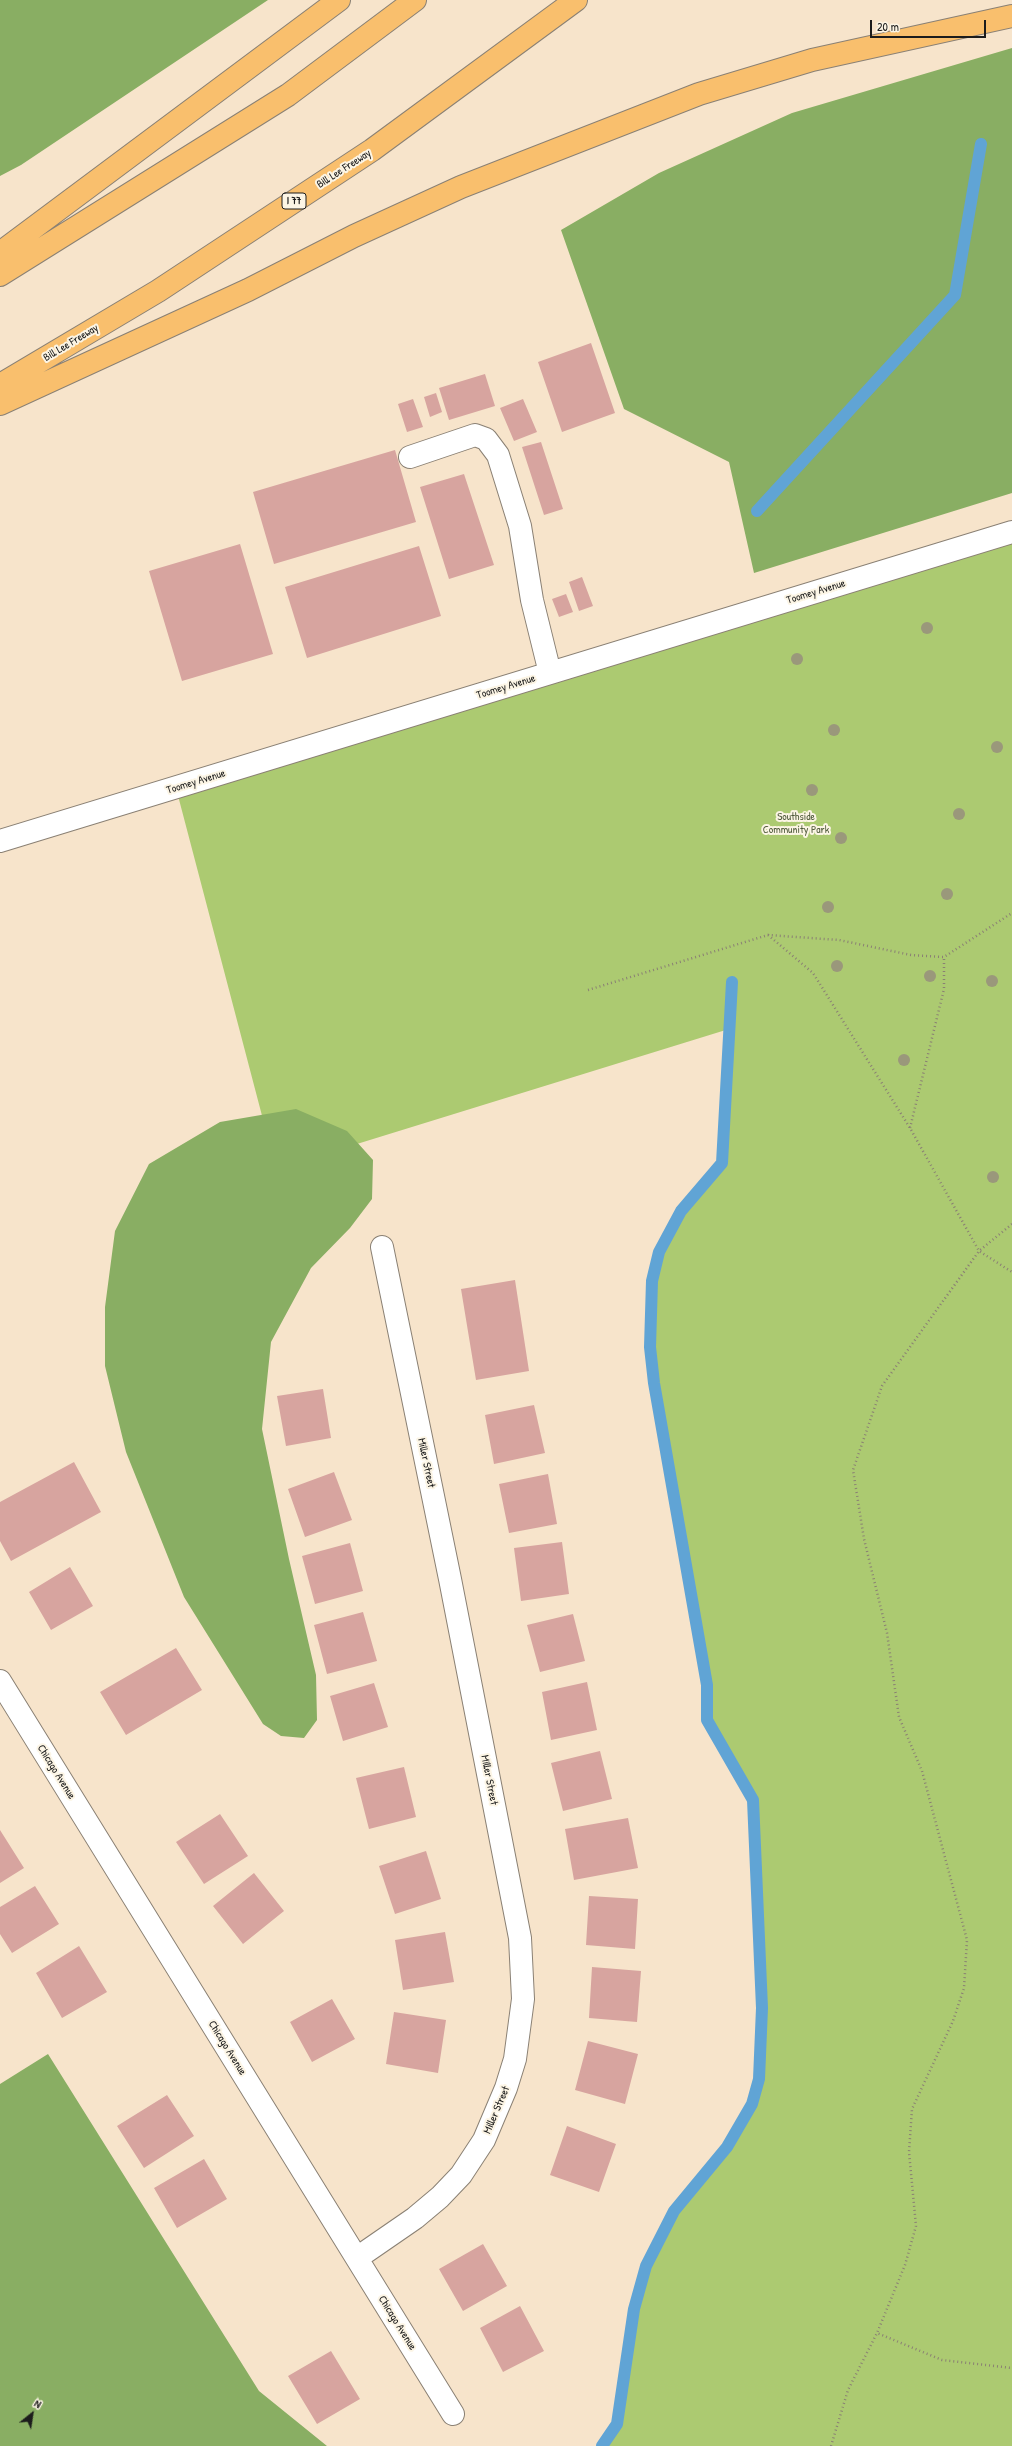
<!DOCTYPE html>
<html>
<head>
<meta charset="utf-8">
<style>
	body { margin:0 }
	#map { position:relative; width:1012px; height:2446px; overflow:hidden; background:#f7e4cb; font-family:"Patrick Hand",sans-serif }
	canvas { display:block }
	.north { position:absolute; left:12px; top:2394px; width:40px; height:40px; -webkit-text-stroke:3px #fcf5e5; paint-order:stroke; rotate:30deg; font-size:11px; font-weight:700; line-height:16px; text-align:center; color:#1c1c1c }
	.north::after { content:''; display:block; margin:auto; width:14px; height:18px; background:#1c1c1c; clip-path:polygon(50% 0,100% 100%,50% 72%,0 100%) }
	.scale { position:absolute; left:870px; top:20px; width:116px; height:18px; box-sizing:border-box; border:2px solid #1c1c1c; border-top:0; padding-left:5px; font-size:12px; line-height:14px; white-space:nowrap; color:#1c1c1c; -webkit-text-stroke:3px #fcf5e5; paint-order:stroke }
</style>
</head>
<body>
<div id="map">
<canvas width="1012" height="2446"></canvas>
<div class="north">N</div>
<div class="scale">20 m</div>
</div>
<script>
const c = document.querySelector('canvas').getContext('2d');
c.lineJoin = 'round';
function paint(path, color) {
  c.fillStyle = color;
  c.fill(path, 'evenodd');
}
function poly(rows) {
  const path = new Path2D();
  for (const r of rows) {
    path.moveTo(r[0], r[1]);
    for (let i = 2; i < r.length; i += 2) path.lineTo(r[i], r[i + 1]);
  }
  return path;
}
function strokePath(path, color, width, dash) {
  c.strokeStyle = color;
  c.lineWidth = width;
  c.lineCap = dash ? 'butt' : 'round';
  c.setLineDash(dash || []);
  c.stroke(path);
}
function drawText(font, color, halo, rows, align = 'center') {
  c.font = font + ' "Patrick Hand",sans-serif';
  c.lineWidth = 4;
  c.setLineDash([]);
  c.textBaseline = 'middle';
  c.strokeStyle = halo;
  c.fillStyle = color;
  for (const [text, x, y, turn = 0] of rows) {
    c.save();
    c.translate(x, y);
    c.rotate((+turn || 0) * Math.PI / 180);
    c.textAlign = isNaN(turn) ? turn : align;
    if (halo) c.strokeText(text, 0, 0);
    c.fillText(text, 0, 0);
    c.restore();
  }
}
paint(poly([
	[1012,532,1012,2446,602,2446,617,2424,634,2309,646,2266,674,2211,727,2147,752,2104,759,2079,762,2008,753,1800,707,1720,707,1685,654,1383,650,1346,652,1281,659,1252,681,1211,722,1163,729,1029,276,1169,176,788]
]), '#acca71');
paint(poly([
	[0,0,268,0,21,165,0,176],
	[1012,48,1012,493,754,573,729,462,624,409,561,230,659,173,792,113],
	[296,1109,347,1131,373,1160,372,1199,350,1228,311,1268,271,1342,262,1429,289,1559,316,1675,317,1720,304,1738,281,1736,263,1724,184,1597,126,1452,105,1366,105,1307,115,1231,149,1164,220,1122],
	[48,2054,259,2391,327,2446,0,2446,0,2084]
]), '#89ae63');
strokePath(poly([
	[757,511,955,295,981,144],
	[602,2446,617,2424,634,2309,646,2266,674,2211,727,2147,752,2104,759,2079,762,2008,753,1800,707,1720,707,1685,654,1383,650,1347,652,1281,659,1252,681,1211,722,1163,732,982]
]), '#60a4d5', 12);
paint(poly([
	[591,343,615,413,562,432,538,362],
	[485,374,495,406,449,420,439,388],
	[436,393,442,412,430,417,424,397],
	[413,399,423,427,407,432,398,404],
	[523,399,537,432,514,441,500,408],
	[541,442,563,509,544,515,522,447],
	[395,450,416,522,274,564,253,492],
	[464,474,494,565,449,579,420,487],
	[240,544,273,654,182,681,149,571],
	[419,546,441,616,307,658,285,587],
	[582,577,593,606,579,611,569,582],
	[566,594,573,612,559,617,552,599],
	[515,1280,529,1371,476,1380,461,1289],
	[323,1389,331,1438,286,1446,277,1396],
	[534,1405,545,1453,494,1464,485,1415],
	[74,1462,101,1512,11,1561,0,1541,0,1502],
	[334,1472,352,1520,305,1537,288,1489],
	[548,1474,557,1524,509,1533,499,1484],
	[562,1542,569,1594,521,1601,514,1548],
	[350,1543,363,1591,315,1604,302,1556],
	[70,1567,93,1606,51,1630,29,1592],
	[363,1612,377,1661,327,1674,314,1625],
	[573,1614,585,1661,540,1672,527,1625],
	[176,1648,202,1690,126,1735,100,1692],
	[587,1682,597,1730,551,1740,542,1692],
	[374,1683,388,1727,343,1741,330,1696],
	[600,1751,612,1799,563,1811,551,1763],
	[404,1767,416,1817,369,1829,356,1778],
	[220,1814,248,1856,204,1884,176,1842],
	[628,1818,638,1868,574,1880,565,1829],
	[0,1830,24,1868,0,1883],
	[426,1851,441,1899,395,1914,379,1866],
	[254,1873,284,1911,243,1944,213,1906],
	[35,1886,59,1924,12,1953,0,1934,0,1907],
	[589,1896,638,1899,635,1949,586,1945],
	[445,1932,454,1982,403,1990,395,1940],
	[79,1946,107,1992,62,2018,36,1973],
	[592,1967,641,1971,637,2022,589,2018],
	[332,1999,355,2039,312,2062,290,2022],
	[394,2012,446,2020,438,2073,386,2064],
	[588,2041,638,2054,625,2104,575,2090],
	[167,2095,194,2136,144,2168,117,2126],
	[567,2126,616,2144,599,2192,550,2175],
	[204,2159,227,2199,177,2228,154,2188],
	[483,2244,507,2286,463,2311,439,2269],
	[520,2306,544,2351,503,2372,480,2328],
	[331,2351,360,2399,317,2424,288,2376]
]), '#d7a49f');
const minor = poly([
	[410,457,475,435,486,439,498,455,520,526,532,600,550,673],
	[0,841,1012,532],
	[0,1681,453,2414],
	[357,2258,415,2218,440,2197,461,2175,484,2140,506,2088,515,2059,523,1999,520,1938,450,1579,382,1247]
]);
const highway = poly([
	[0,253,339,0],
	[0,275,288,95,415,0],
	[0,385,158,291,372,150,576,0],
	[0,404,248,290,354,236,461,187,699,94,812,60,1012,16]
]);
strokePath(minor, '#8a8074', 24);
strokePath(highway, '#8a8074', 24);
strokePath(poly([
	[768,935,813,973,910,1128,979,1251,1012,1272],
	[588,990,768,935,839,940,911,955,944,957,1012,913],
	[910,1128,944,989,944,957],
	[1012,1224,979,1251,882,1386,853,1470,864,1539,887,1633,899,1717,922,1771,967,1940,964,1988,953,2021,912,2109,909,2152,916,2226,905,2265,877,2333,942,2360,1012,2368],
	[831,2446,848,2390,877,2333]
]), '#8a8074', 2.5, [1, 3]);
strokePath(minor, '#fff', 22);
strokePath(highway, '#f9bf6d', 22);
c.fillStyle = '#9a987b';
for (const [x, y] of [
	[927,628],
	[797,659],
	[834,730],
	[997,747],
	[812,790],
	[959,814],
	[841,838],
	[947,894],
	[828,907],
	[837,966],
	[930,976],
	[992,981],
	[904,1060],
	[993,1177]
]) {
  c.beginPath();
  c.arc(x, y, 6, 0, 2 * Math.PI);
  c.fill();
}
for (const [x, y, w] of [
	[294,201,24]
]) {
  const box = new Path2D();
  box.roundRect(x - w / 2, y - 8, w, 16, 3);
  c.fillStyle = '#fcf5e5';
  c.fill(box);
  strokePath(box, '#1c1c1c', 1);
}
drawText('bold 10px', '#1c1c1c', null, [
	["I 77",294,201]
]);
drawText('11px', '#1c1c1c', '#fcf5e5', [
	["Bill Lee Freeway",344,169,-33],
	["Bill Lee Freeway",71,343,-31],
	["Toomey Avenue",816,592,-17],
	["Toomey Avenue",506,687,-17],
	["Toomey Avenue",196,782,-17],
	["Miller Street",426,1463,78],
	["Chicago Avenue",56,1772,58],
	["Miller Street",489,1780,79],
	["Chicago Avenue",227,2048,58],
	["Miller Street",497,2110,-67],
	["Chicago Avenue",397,2323,58]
]);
drawText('11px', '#4e593a', '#fcf5e5', [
	["Southside",796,817],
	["Community Park",796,830]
]);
</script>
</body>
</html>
